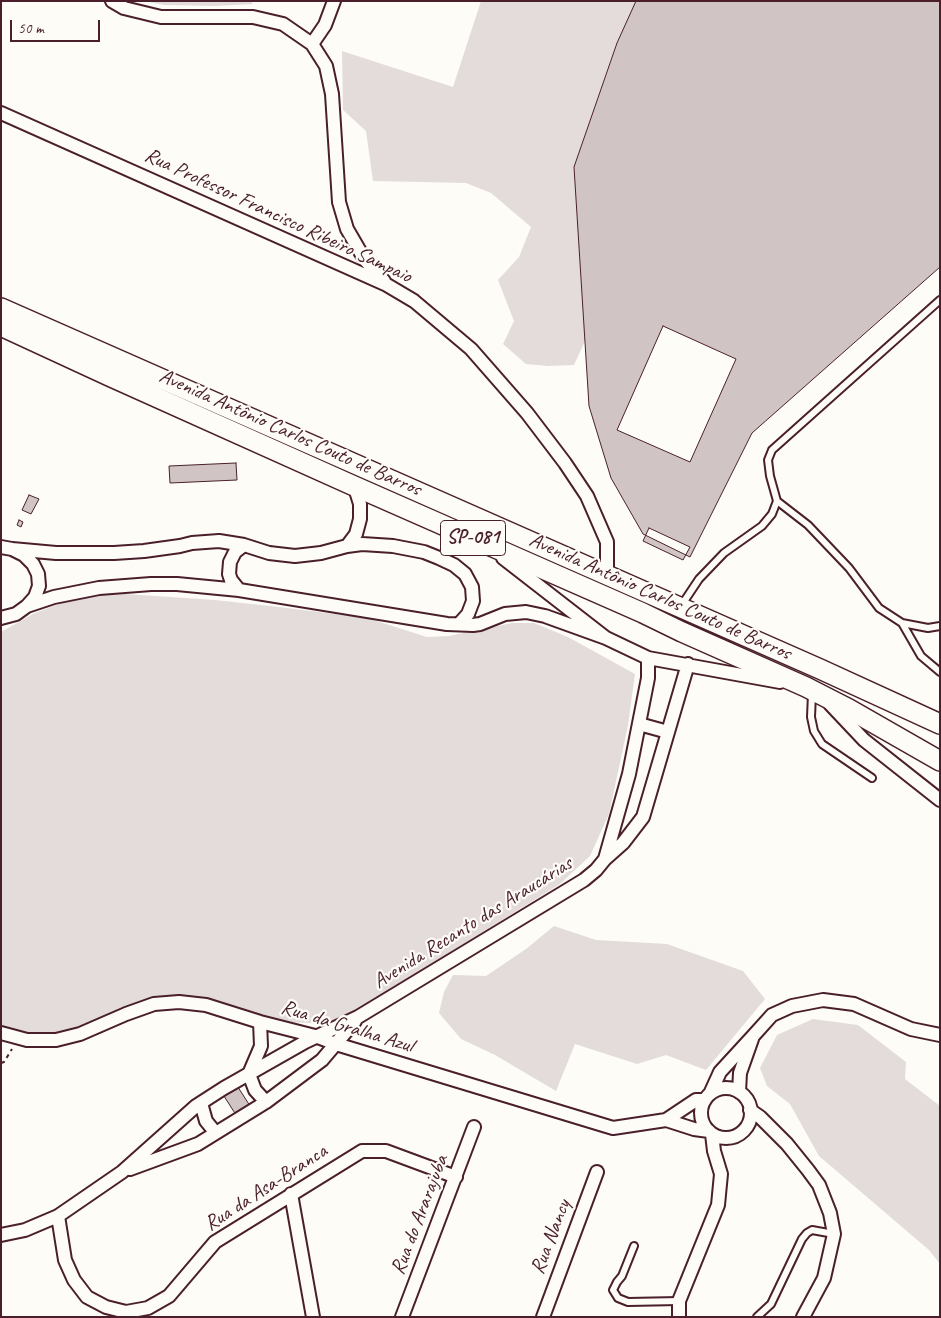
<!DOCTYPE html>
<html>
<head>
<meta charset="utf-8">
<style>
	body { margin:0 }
	#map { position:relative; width:941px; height:1318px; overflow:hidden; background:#fdfcf7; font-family:Caveat,sans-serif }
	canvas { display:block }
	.frame { position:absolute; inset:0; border:2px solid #4a1f2b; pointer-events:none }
	.scale { position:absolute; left:10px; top:20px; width:90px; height:22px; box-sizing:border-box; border:2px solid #4a1f2b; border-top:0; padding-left:6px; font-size:15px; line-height:18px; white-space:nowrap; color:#4a1f2b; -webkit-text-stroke:4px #fdfcf7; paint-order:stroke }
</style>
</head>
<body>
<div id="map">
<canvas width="941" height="1318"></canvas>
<div class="frame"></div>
<div class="scale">50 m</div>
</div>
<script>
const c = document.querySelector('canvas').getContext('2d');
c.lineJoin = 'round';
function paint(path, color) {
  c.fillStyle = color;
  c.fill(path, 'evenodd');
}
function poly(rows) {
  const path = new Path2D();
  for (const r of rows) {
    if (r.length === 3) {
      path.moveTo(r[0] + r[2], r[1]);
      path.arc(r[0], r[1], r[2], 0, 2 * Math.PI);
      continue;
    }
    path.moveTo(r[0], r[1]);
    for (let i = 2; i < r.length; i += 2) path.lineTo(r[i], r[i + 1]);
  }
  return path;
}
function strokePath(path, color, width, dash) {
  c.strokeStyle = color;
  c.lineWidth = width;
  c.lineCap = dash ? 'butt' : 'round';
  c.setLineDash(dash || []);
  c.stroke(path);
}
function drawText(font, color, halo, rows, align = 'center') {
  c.font = font + ' Caveat,sans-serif';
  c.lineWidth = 4.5;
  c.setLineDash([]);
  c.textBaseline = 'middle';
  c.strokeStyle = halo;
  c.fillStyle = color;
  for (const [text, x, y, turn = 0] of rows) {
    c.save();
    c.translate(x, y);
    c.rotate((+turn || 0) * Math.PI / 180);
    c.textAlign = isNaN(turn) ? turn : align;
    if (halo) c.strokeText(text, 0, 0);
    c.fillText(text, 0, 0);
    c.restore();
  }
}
paint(poly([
	[144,1,251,1,253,4,215,6,164,5],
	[481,1,636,1,617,43,574,167,585,341,574,365,548,366,526,364,503,344,514,321,498,280,519,257,531,227,491,193,466,183,373,181,366,131,343,110,342,51,453,87],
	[111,593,215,600,279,607,367,618,427,637,449,636,512,623,534,623,568,637,635,674,628,725,609,814,590,856,560,884,357,1010,333,1020,313,1023,280,1022,185,995,138,1003,119,1008,79,1030,48,1036,22,1032,1,1026,1,632,33,614,56,605,77,599],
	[554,926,596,940,667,944,743,971,765,999,706,1070,666,1055,637,1064,575,1044,556,1091,495,1055,461,1039,439,1013,444,992,453,975,486,976,526,949],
	[813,1019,858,1025,906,1062,905,1079,940,1106,940,1264,929,1250,819,1156,790,1104,767,1086,760,1068,777,1035]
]), '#e3dcda');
const building = poly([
	[636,1,940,1,940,267,752,433,690,557,643,534,611,478,589,406,574,167,617,43,636,1],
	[663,326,736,359,690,462,617,430,663,326],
	[236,463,237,480,170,483,169,466,236,463],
	[29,495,39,499,31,514,22,510,29,495],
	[19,520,23,522,21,527,17,525,19,520],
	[649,528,690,547,683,560,643,541,649,528],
	[236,1084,252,1109,238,1118,222,1093,236,1084]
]);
paint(building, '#d0c5c4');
strokePath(building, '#4a1f2b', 1);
const service = poly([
	[777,501,808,525,849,568,879,608,902,623,928,628,940,626],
	[681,606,699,579,724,553,762,526,772,514,777,501,770,476,768,460,772,450,940,300],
	[902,623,921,656,940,672],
	[812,694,811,717,814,731,822,744,872,778],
	[634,1246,622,1276,617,1282,613,1290,618,1298,628,1302,679,1301],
	[757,1317,771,1304,802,1239,807,1233,812,1230,834,1234]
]);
const minor = poly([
	[112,1,124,8,161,17,253,17,283,24,312,44,326,66,332,94,339,202,347,229,365,260,384,281],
	[312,44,325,25,334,1],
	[1,113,387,285,414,301,471,349,527,413,565,463,587,496,607,542,607,575],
	[347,546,356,534,360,519,360,504,356,491,352,485],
	[1,547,12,549,24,555,33,564,38,574,39,586,35,597,27,606,16,614,1,618],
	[12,549,56,553,114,553,144,551,180,546,192,543,219,541,244,545,269,553,295,556,321,553,347,546,362,544,393,546,424,552,439,558,454,565,465,574,472,587,473,601,468,614,459,624],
	[503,558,606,638,648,658,780,682],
	[239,590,231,580,229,574,230,562,235,552,244,545],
	[27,606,54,597,99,588,151,584,177,584,239,590,447,624,473,625,480,624,505,614,526,612,545,616,606,638],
	[830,704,864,740,940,800],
	[639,724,668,732],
	[605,859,629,774,648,678,648,658],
	[260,1022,261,1046,249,1074,255,1090,266,1102],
	[1,1033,27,1040,56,1040,80,1034,126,1014,154,1004,179,1002,206,1005,260,1022,315,1036,336,1044,613,1128,666,1120,694,1129,709,1131],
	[726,1113,25],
	[739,1092,740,1073,752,1039],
	[710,1094,720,1072,754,1035,772,1015,792,1006,823,1000,854,1004,911,1029,940,1035],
	[201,1103,206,1121,215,1132],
	[750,1110,760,1117,787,1144,808,1170,819,1185,830,1213,834,1234,824,1278,803,1317],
	[666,1120,696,1100,705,1100],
	[130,1169,198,1144,266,1102,322,1060,355,1021],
	[291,1194,313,1317],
	[58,1216,65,1260,74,1280,87,1297,106,1307,126,1312,148,1308,169,1296,215,1242,362,1151,386,1151,456,1177],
	[1,1235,25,1230,58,1216,122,1172,196,1106,224,1088,305,1042,358,1017,584,880,596,870,605,859,623,843,643,817,688,664],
	[402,1317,474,1127],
	[543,1317,597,1172],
	[679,1317,679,1301,718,1205,721,1174,714,1151,712,1134]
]);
const primary = poly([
	[1,308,634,587,820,669,940,724],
	[1,326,109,376,352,485,643,613,682,632,806,687,849,709,940,761]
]);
strokePath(service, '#4a1f2b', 10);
strokePath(minor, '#4a1f2b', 16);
strokePath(primary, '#4a1f2b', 22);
strokePath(poly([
	[1,1063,4,1062,12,1049]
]), '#4a1f2b', 2, [4, 4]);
strokePath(service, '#fdfcf7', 6);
strokePath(minor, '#fdfcf7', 12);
strokePath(primary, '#fdfcf7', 19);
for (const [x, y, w] of [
	[473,538,65]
]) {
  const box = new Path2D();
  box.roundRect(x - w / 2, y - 17.5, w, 35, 4);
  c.fillStyle = '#fdfcf7';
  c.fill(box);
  strokePath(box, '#4a1f2b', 1);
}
drawText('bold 20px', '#4a1f2b', null, [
	["SP-081",473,538]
]);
drawText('21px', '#4a1f2b', '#fdfcf7', [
	["Rua Professor Francisco Ribeiro Sampaio",278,216,25],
	["Avenida Antônio Carlos Couto de Barros",290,433,24],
	["Avenida Antônio Carlos Couto de Barros",660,597,24],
	["Avenida Recanto das Araucárias",473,923,-32],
	["Rua da Gralha Azul",347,1027,17],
	["Rua da Asa-Branca",266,1188,-33],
	["Rua do Ararajuba",420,1215,-69],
	["Rua Nancy",551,1237,-69]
]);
</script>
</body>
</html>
